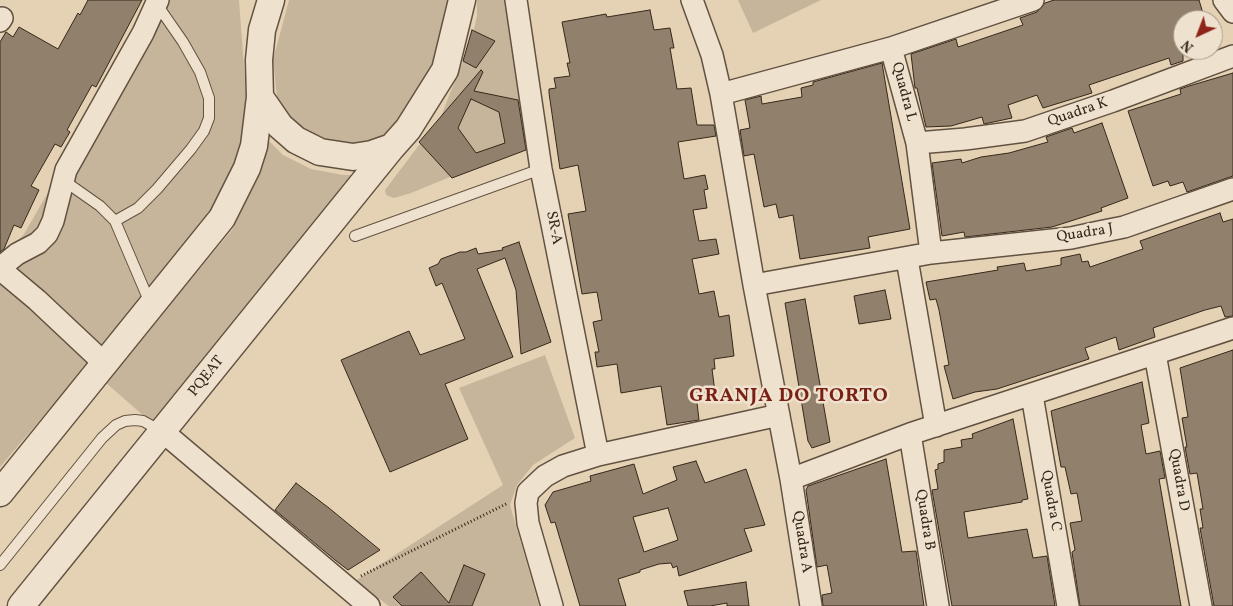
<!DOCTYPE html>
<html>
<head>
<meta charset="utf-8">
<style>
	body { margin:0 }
	#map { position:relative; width:1233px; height:606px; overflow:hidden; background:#e5d2b5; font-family:Vollkorn,serif }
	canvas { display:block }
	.north { position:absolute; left:1173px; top:10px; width:50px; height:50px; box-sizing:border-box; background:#eee2cf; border:1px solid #a49887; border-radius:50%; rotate:223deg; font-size:14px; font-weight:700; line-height:20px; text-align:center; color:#36281a }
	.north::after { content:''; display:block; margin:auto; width:18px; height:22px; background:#8f2418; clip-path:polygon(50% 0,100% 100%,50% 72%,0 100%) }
</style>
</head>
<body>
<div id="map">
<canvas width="1233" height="606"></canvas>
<div class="north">N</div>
</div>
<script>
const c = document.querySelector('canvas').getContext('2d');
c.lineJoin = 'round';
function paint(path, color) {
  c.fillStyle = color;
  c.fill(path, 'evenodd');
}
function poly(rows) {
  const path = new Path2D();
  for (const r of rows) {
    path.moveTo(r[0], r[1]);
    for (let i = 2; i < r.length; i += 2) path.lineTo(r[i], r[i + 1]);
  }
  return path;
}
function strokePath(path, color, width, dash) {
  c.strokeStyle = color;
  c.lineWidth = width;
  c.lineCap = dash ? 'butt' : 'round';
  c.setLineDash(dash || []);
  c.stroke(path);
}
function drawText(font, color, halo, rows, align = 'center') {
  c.font = font + ' Vollkorn,serif';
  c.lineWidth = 5;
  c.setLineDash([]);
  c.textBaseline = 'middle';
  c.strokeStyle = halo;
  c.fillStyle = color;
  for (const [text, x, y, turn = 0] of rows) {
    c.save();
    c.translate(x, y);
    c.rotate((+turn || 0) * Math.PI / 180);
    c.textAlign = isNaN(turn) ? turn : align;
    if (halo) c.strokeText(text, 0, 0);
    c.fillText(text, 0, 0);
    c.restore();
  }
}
paint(poly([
	[159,0,239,0,246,93,243,132,233,173,213,217,0,467,0,260,24,234],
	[289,0,452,0,437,60,391,132,374,143,333,147,305,137,278,106,273,60],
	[477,0,506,0,514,61,528,124,528,143,522,150,472,168,411,193,394,198,386,195,385,190,441,116,471,41,477,16],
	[738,0,821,0,753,33],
	[267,139,283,155,311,169,343,175,364,175,153,424,105,382,232,230,258,178],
	[545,355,575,438,533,465,517,485,510,505,539,606,389,606,355,581,503,485,459,388]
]), '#c7b59b');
const building = poly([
	[88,0,142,0,96,87,92,85,67,130,70,132,61,147,55,144,31,186,39,190,21,228,14,225,4,249,0,252,0,42,6,32,13,37,19,27,58,49,78,13,80,15,88,0],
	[1054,0,1199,0,1205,20,1183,20,1183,61,1171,65,1169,58,1089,85,1092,93,1043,108,1037,95,1008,105,1012,118,984,124,982,117,951,126,926,127,917,88,915,88,911,54,956,39,958,47,1023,25,1020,18,1037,12,1045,3,1054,0],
	[650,10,654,30,670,28,674,48,670,48,677,89,691,88,697,125,714,125,716,136,678,142,684,179,705,175,708,189,704,190,707,208,693,210,699,241,716,239,719,254,692,259,699,294,714,291,719,317,729,315,734,356,714,359,715,369,712,369,715,392,696,394,699,420,667,425,661,386,621,393,617,364,597,367,595,352,599,352,593,322,602,320,597,292,582,294,568,214,586,211,578,165,560,169,549,93,549,89,556,88,554,78,570,76,567,63,570,63,562,22,606,14,607,17,650,10],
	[472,30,495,41,476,68,463,61,472,30],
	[882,63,910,229,868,237,870,248,800,259,793,215,779,218,776,204,764,207,754,154,744,156,740,130,750,128,745,100,761,96,762,104,802,97,801,88,813,85,813,82,882,63],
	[481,70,483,72,474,91,518,100,526,150,452,178,419,142,481,70],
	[471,99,499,112,505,143,476,153,458,128,471,99],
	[1233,73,1233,176,1187,192,1183,182,1170,186,1168,181,1153,186,1128,111,1181,94,1180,89,1189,86,1233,73],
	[1102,123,1128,198,1101,208,1102,211,1052,227,965,237,964,232,942,236,932,163,961,159,962,163,981,157,1009,153,1048,142,1046,137,1072,128,1074,133,1102,123],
	[1220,213,1223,222,1233,219,1233,316,1225,317,1221,306,1205,310,1153,328,1155,337,1119,350,1116,337,1085,348,1089,359,997,389,975,392,953,399,944,366,949,365,939,310,936,299,930,300,926,282,998,270,997,267,1024,263,1026,271,1061,265,1061,258,1080,254,1082,262,1088,261,1090,267,1143,249,1140,241,1220,213],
	[519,242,551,342,521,354,516,290,505,258,477,269,513,357,445,384,468,439,390,472,341,360,409,331,420,355,465,339,442,283,436,286,429,268,438,264,441,259,460,252,466,252,476,248,478,254,503,250,502,248,519,242],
	[885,290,891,319,859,324,854,296,885,290],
	[805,299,830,442,812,448,808,441,785,303,805,299],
	[1233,350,1233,606,1214,606,1200,528,1203,528,1200,509,1203,509,1197,473,1190,474,1185,447,1187,447,1182,418,1188,417,1180,368,1233,350],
	[1142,382,1149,423,1141,425,1146,454,1160,451,1165,478,1159,479,1181,606,1080,606,1072,552,1075,550,1070,523,1082,521,1077,493,1071,494,1065,467,1061,467,1051,411,1142,382],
	[1013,419,1028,499,1022,500,1022,502,964,512,968,538,1027,529,1033,558,1047,556,1055,606,952,606,932,490,938,489,935,470,938,469,938,464,944,462,944,450,962,447,961,440,973,438,972,434,1013,419],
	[886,459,902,552,916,551,924,606,823,606,822,595,832,593,827,565,817,567,806,490,808,486,886,459],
	[696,461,705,483,746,469,765,525,744,529,752,551,679,576,677,566,673,568,671,563,659,564,640,570,640,572,618,579,626,606,580,606,555,522,551,523,545,505,553,492,591,481,590,476,634,464,643,494,677,480,673,467,696,461],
	[668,508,678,540,644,552,633,517,668,508],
	[296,483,329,508,380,550,348,570,335,560,275,510,296,483],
	[464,565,485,574,472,606,402,606,393,597,421,572,449,603,464,565],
	[746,582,749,606,727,606,727,603,710,606,688,606,684,591,746,582]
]);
paint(building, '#91806b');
strokePath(building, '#36281a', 1);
const service = poly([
	[63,180,100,206,115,221,150,303],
	[115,221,138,208,157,189,191,149,204,131,209,118,209,98,200,72,183,42,156,3],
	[355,236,541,169],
	[0,565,102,438,116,425,125,421,135,420,143,421,161,431]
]);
const minor = poly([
	[516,0,541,169,598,455],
	[692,0,712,55,721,94,754,285,791,479,811,606],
	[1224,0,1233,12],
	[0,21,2,18],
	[891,48,917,143,931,253],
	[721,94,891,48,1033,0],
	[917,143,965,139,1025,131,1113,101,1233,56],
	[907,259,936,426],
	[0,268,17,254,38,243,47,234,53,221,66,170,143,33,158,0],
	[0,269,37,300,104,363],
	[754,285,931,253,1071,238,1099,232,1124,227,1233,189],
	[1155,354,1201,606],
	[1032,395,1068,606],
	[162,431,369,606],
	[910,434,938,606],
	[791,479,910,434,1233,328],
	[552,606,528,523,526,503,528,492,545,476,563,466,598,455,779,415]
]);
const tertiary = poly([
	[271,0,262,30,259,60,260,97,280,126,296,140,320,152,353,157,372,154,392,147,408,129,445,70,462,0],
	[0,493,222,218,247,168,254,146,260,97],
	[21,606,392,147]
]);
strokePath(service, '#625241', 12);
strokePath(minor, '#625241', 24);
strokePath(tertiary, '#625241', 29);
strokePath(poly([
	[361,576,508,503]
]), '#36281a', 3, [1, 2.5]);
strokePath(service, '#eee2cf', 10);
strokePath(minor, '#eee2cf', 21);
strokePath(tertiary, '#eee2cf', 26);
drawText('15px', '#36281a', '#eee2cf', [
	["Quadra L",903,92,75],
	["Quadra K",1078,113,-19],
	["SR-A",553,228,79],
	["Quadra J",1085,234,-9],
	["PQEAT",207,377,-51],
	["Quadra D",1178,480,80],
	["Quadra C",1050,501,80],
	["Quadra B",924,520,81],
	["Quadra A",801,542,81]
]);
c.letterSpacing = '1px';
drawText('bold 20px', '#7a1f14', '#eee2cf', [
	["GRANJA DO TORTO",789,397]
]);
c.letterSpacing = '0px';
</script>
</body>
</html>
